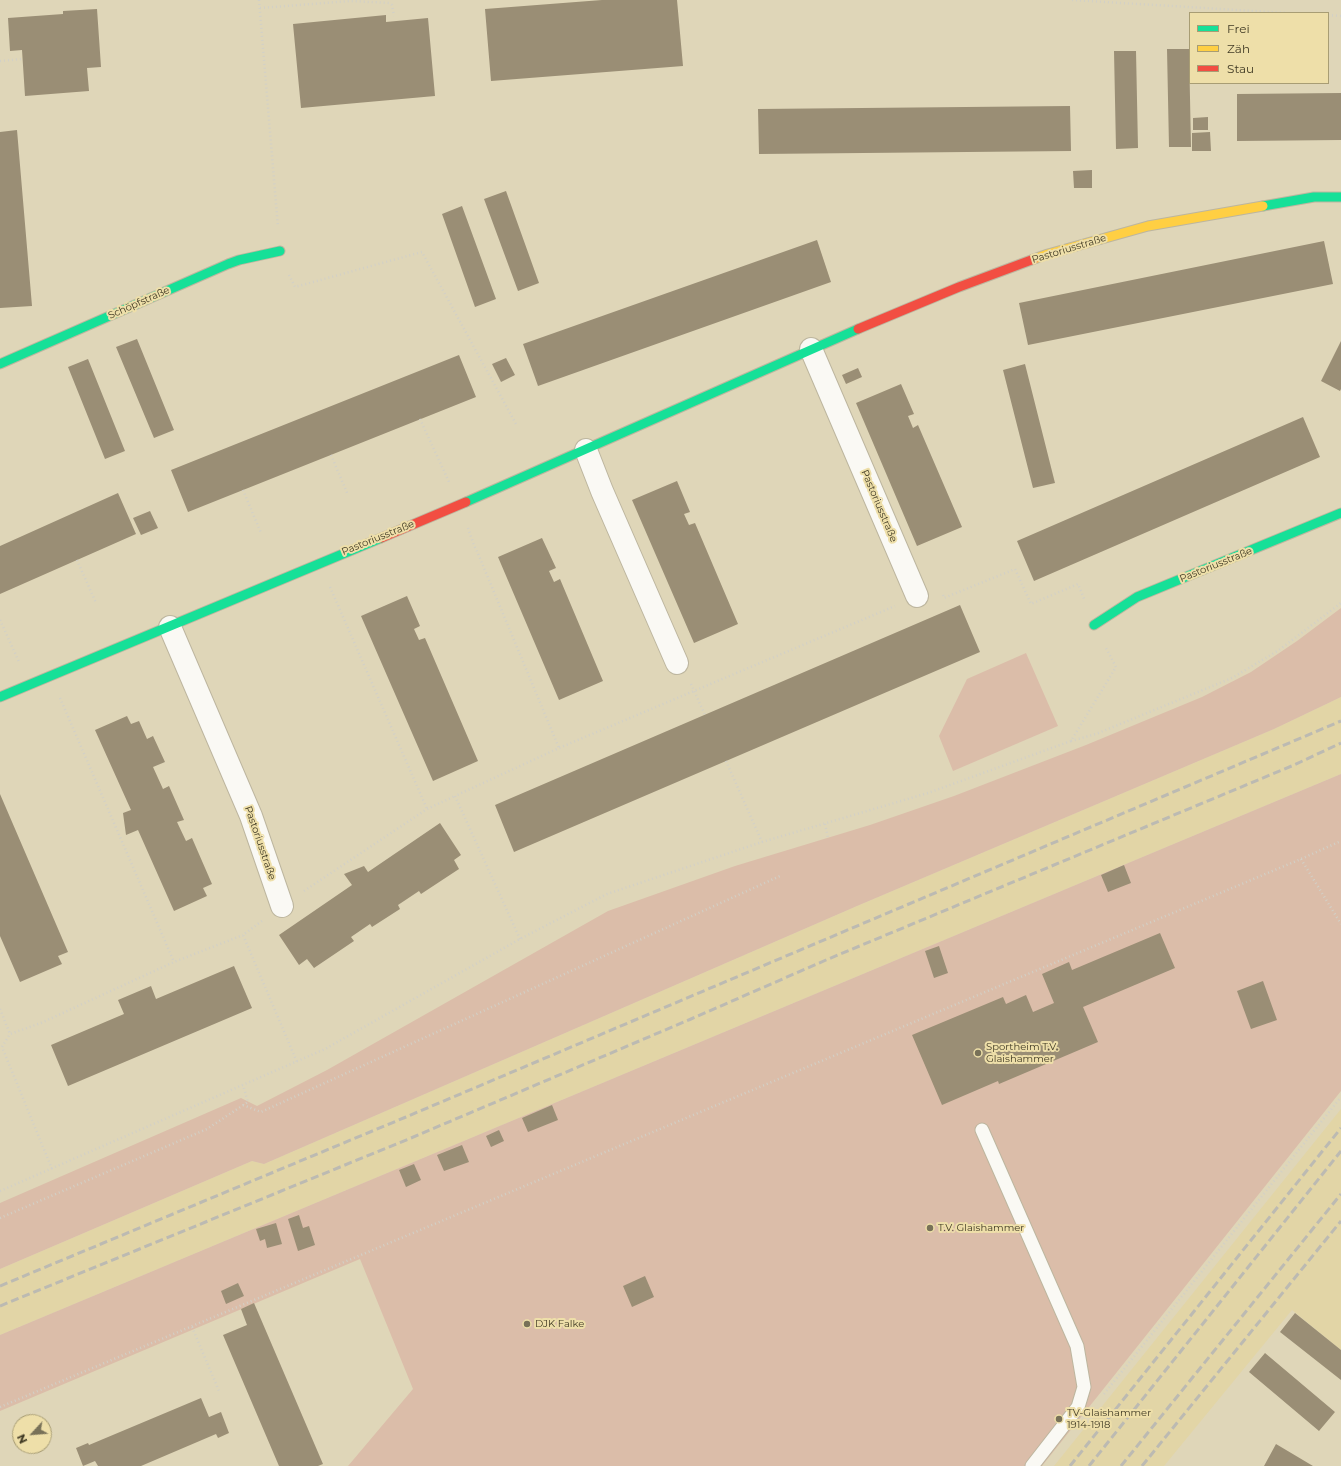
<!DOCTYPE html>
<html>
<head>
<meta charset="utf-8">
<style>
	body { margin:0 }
	#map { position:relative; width:1341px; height:1466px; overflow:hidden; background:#dfd6b8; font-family:Montserrat,sans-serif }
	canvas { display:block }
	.legend { position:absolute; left:1189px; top:12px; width:140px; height:72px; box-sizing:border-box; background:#eedfa9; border:1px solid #a89d74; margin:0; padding:5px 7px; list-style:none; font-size:12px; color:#403a24 }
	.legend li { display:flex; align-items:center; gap:8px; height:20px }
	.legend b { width:20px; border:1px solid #a89d74 }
	.north { position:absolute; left:12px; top:1414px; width:40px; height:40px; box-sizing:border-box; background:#eedfa9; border:1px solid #a89d74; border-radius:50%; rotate:244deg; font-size:11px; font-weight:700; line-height:16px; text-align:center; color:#403a24 }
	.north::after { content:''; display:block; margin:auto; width:14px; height:18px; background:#787158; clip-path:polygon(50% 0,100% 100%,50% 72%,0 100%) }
</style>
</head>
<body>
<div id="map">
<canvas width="1341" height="1466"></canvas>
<ul class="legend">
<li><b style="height:5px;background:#16e098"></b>Frei</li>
<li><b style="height:5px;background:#ffcf43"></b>Zäh</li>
<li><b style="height:5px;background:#f24e42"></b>Stau</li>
</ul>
<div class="north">N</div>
</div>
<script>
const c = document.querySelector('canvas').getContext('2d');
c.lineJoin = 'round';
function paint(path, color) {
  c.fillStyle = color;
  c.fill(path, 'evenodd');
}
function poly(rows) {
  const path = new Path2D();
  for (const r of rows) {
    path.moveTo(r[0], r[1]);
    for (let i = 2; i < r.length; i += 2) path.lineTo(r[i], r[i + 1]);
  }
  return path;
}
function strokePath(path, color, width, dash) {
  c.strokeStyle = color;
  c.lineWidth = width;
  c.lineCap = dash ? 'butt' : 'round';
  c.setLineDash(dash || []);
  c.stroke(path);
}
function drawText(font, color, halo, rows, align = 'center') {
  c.font = font + ' Montserrat,sans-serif';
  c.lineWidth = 4;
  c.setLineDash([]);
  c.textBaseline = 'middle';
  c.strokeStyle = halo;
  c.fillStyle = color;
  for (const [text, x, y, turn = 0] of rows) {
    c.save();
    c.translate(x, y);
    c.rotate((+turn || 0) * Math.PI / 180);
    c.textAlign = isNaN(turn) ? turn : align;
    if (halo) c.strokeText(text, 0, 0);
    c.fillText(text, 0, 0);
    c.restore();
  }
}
paint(poly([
	[1341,697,1341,774,0,1335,0,1269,252,1161,264,1164,857,906,1274,729],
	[1341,1109,1341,1350,1292,1310,1164,1466,1054,1466]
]), '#e2d5a6');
paint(poly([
	[1341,608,1341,697,1274,729,857,906,264,1164,252,1161,0,1269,0,1203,241,1098,257,1106,327,1070,608,911,735,866,870,825,954,796,1086,745,1202,697,1251,672,1297,641],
	[1026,653,1058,726,953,771,939,736,967,679],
	[1341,774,1341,1091,1042,1466,348,1466,413,1389,360,1259,0,1411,0,1335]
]), '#dbbda9');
paint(poly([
	[602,0,677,0,683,66,491,81,485,9],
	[97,9,101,67,87,68,89,91,25,96,22,50,10,51,8,18,63,14,63,11],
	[386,15,386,22,428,18,435,96,301,108,293,24],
	[1167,49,1189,49,1191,147,1169,147],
	[1114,51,1136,51,1138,148,1116,149],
	[1341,93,1341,140,1237,141,1237,94],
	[1070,106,1071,151,759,154,758,109],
	[1208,117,1208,130,1193,130,1193,118],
	[17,130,32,306,0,308,0,132],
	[1210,132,1211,151,1192,151,1192,133],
	[1092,170,1092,188,1074,188,1073,171],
	[506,191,539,283,518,291,484,199],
	[462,206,496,299,475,307,442,214],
	[817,240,831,282,538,386,523,344],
	[1324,241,1333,284,1028,345,1019,303],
	[137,339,174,430,154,438,116,347],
	[1341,341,1341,389,1340,391,1321,381],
	[459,355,476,397,188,512,171,470],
	[506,358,515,375,501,382,492,364],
	[88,359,125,451,105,459,68,367],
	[1025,364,1055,483,1033,488,1003,370],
	[858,368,862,377,846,384,842,375],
	[901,384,914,414,908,416,913,428,918,425,962,527,917,546,856,403],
	[1303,417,1320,457,1034,581,1017,541],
	[677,481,690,512,684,514,689,525,695,523,738,624,694,643,632,500],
	[118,493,136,534,0,594,0,546],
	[150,511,158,528,141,535,133,518],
	[542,538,556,568,549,571,554,582,560,579,603,681,559,700,498,557],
	[407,596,420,626,414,629,419,640,425,638,478,761,433,781,361,616],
	[960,605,980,652,514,852,495,805],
	[127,716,131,724,139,721,147,739,153,736,165,762,153,767,163,789,169,786,184,820,177,822,186,841,192,838,212,884,203,888,207,896,174,911,138,830,126,835,123,813,131,810,95,730],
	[0,794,68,952,58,956,62,964,20,982,0,936],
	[440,823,461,855,454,860,459,869,421,894,419,891,398,905,400,909,372,927,370,924,351,937,354,941,314,968,307,959,299,965,279,935,352,885,344,874,364,866,368,872],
	[1124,865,1131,883,1108,892,1101,875],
	[1160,933,1175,968,1083,1007,1098,1042,999,1084,998,1081,942,1105,912,1035,1003,997,1006,1004,1026,995,1033,1012,1054,1003,1042,974,1069,962,1072,970],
	[939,946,948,973,934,978,925,951],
	[234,966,252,1008,68,1086,51,1045,124,1014,118,1000,151,986,156,999],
	[1263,981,1277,1020,1251,1029,1237,991],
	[552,1105,558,1120,528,1132,522,1118],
	[499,1130,504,1141,491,1147,486,1136],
	[462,1145,469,1162,444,1171,437,1155],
	[414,1164,421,1180,406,1187,399,1170],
	[299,1215,303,1228,309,1226,315,1245,298,1251,288,1219],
	[276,1223,282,1244,267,1248,265,1239,260,1241,256,1229],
	[645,1276,654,1297,632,1307,623,1286],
	[238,1283,244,1296,226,1304,221,1291],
	[254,1303,323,1464,318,1466,279,1466,223,1335,247,1325,241,1309],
	[1295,1313,1341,1350,1341,1380,1280,1332],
	[1265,1353,1335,1412,1319,1431,1249,1372],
	[201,1398,209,1417,221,1412,229,1433,218,1438,216,1434,141,1466,98,1466,95,1461,83,1466,76,1448,88,1443,89,1445],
	[1276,1444,1313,1466,1264,1466]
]), '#9a8e75');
const lane = poly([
	[982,1130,1077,1346,1084,1387,1078,1407,1032,1466]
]);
const street = poly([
	[811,349,917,596],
	[586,450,602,491,677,663],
	[170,627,251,816,282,906]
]);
const fast = poly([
	[1263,206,1314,197,1341,197],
	[0,364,228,264,239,260,280,251],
	[466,502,858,329],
	[1094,625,1137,597,1341,513],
	[0,697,381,538]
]);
const slow = poly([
	[1034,259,1048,254,1148,226,1263,206]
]);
const jam = poly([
	[858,329,959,287,1034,259],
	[381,538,466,502]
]);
strokePath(lane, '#bdb69f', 15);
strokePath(street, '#bdb69f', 24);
strokePath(fast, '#bdb69f', 11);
strokePath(slow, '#bdb69f', 11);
strokePath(jam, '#bdb69f', 11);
strokePath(poly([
	[259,0,278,227],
	[1072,0,1287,13],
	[260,8,350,1,389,3,392,5,394,16],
	[1328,15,1341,16],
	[0,61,22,59],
	[289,275,295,287,422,252,516,424],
	[420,419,449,482],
	[331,455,348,495],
	[243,490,261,533],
	[468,528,474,545,479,556,559,748],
	[77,560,96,603],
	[330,587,427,809],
	[943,595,944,598,1015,569,1031,604,1078,584,1085,601],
	[0,620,19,662],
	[691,684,705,715],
	[60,698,174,962],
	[1071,741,1096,734,1232,678,1279,650,1341,603],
	[726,761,762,842],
	[825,824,828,838],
	[1301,859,1341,924],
	[304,891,427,809,455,796],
	[262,921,243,935,297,1062],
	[520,939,455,796,559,748,895,606],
	[0,1009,10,1034],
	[243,1105,261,1112,780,876],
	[52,1169,2,1047,10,1034,41,1023,174,962,243,935],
	[0,1191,325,1049,520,939,607,894,762,842,928,793,1071,741,1116,667,1106,648],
	[0,1218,207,1129,248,1102,243,1085],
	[192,1327,219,1391],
	[1104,1394,1341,1097],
	[0,1407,1301,859,1341,841]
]), '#d2d0c7', 2.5, [1, 3]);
strokePath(lane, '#faf9f4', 13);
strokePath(street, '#faf9f4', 22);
strokePath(fast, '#16e098', 9);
strokePath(slow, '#ffcf43', 9);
strokePath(jam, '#f24e42', 9);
strokePath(poly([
	[0,1286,406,1117,1341,721],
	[0,1306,411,1138,691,1019,826,960,1294,765,1341,743],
	[1070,1466,1341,1128],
	[1089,1466,1341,1151],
	[1121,1466,1341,1194],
	[1142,1466,1341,1221]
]), '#bcbab2', 3, [8, 4]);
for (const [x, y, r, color] of [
	[978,1053,4,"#787158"],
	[930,1228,4,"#787158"],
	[527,1324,4,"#787158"],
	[1059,1419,4,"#787158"]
]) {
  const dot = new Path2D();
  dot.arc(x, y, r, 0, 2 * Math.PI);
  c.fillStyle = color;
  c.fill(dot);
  strokePath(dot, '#eedfa9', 1.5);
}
drawText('10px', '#403a24', '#eedfa9', [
	["Pastoriusstraße",1069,249,-17],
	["Schöpfstraße",139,303,-24],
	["Pastoriusstraße",879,506,67],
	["Pastoriusstraße",378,538,-22],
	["Pastoriusstraße",1216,565,-22],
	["Pastoriusstraße",260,843,71]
]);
drawText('10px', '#403a24', '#eedfa9', [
	["Sportheim T.V.",986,1047],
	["Glaishammer",986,1059],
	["T.V. Glaishammer",938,1228],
	["DJK Falke",535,1324],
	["TV-Glaishammer",1067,1413],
	["1914-1918",1067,1425]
], 'left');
</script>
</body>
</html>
